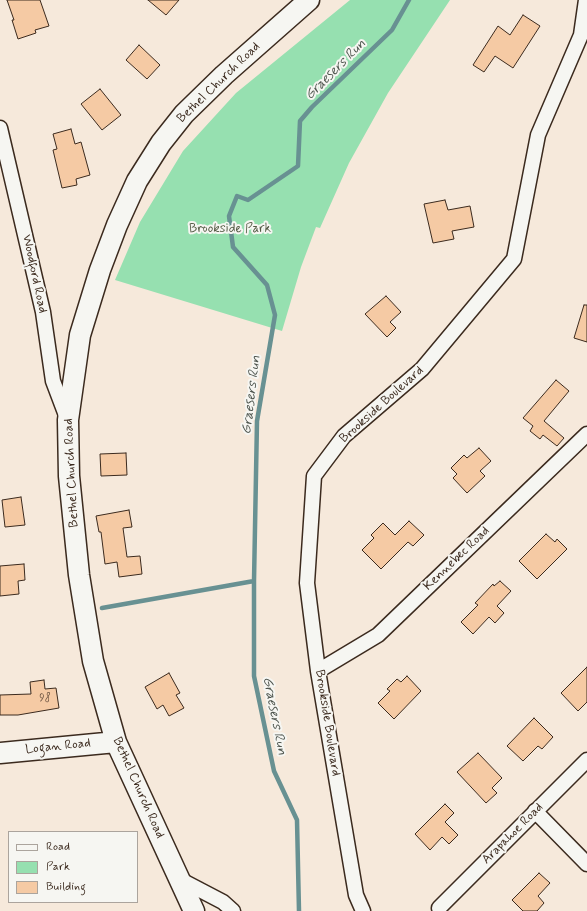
<!DOCTYPE html>
<html>
<head>
<meta charset="utf-8">
<style>
	body { margin:0 }
	#map { position:relative; width:587px; height:911px; overflow:hidden; background:#f6e9db; font-family:Mynerve,sans-serif }
	canvas { display:block }
	.legend { position:absolute; left:8px; top:831px; width:130px; height:72px; box-sizing:border-box; background:#f6f6f2; border:1px solid #aba49d; margin:0; padding:5px 7px; list-style:none; font-size:12px; color:#3b2a1e }
	.legend li { display:flex; align-items:center; gap:8px; height:20px }
	.legend b { width:20px; border:1px solid #aba49d }
</style>
</head>
<body>
<div id="map">
<canvas width="587" height="911"></canvas>
<ul class="legend">
<li><b style="height:5px;background:#f6f6f2"></b>Road</li>
<li><b style="height:11px;background:#96e0b0"></b>Park</li>
<li><b style="height:11px;background:#f5caa4"></b>Building</li>
</ul>
</div>
<script>
const c = document.querySelector('canvas').getContext('2d');
c.lineJoin = 'round';
function paint(path, color) {
  c.fillStyle = color;
  c.fill(path, 'evenodd');
}
function poly(rows) {
  const path = new Path2D();
  for (const r of rows) {
    path.moveTo(r[0], r[1]);
    for (let i = 2; i < r.length; i += 2) path.lineTo(r[i], r[i + 1]);
  }
  return path;
}
function strokePath(path, color, width, dash) {
  c.strokeStyle = color;
  c.lineWidth = width;
  c.lineCap = dash ? 'butt' : 'round';
  c.setLineDash(dash || []);
  c.stroke(path);
}
function drawText(font, color, halo, rows, align = 'center') {
  c.font = font + ' Mynerve,sans-serif';
  c.lineWidth = 4;
  c.setLineDash([]);
  c.textBaseline = 'middle';
  c.strokeStyle = halo;
  c.fillStyle = color;
  for (const [text, x, y, turn = 0] of rows) {
    c.save();
    c.translate(x, y);
    c.rotate((+turn || 0) * Math.PI / 180);
    c.textAlign = isNaN(turn) ? turn : align;
    if (halo) c.strokeText(text, 0, 0);
    c.fillText(text, 0, 0);
    c.restore();
  }
}
paint(poly([
	[350,0,450,0,388,93,349,163,320,228,316,227,301,267,282,331,115,280,140,222,183,151,236,93]
]), '#96e0b0');
strokePath(poly([
	[102,608,254,581],
	[299,911,297,820,274,771,254,676,254,581,257,421,275,315,267,285,233,247,229,216,237,196,248,200,298,166,300,121,312,107,392,30,409,0]
]), '#689192', 4.5);
const building = poly([
	[7,0,40,0,49,26,35,30,36,33,18,39,12,20,14,20,7,0],
	[148,0,179,0,166,15,148,0],
	[523,15,540,26,513,68,495,56,484,72,473,65,498,26,510,35,523,15],
	[139,45,160,65,147,79,126,60,139,45],
	[100,89,121,115,102,130,81,104,100,89],
	[71,129,75,144,81,142,90,175,76,179,77,185,62,188,53,150,57,149,53,134,71,129],
	[445,200,448,210,470,206,474,227,452,231,454,239,433,243,424,204,445,200],
	[386,296,401,312,390,322,396,328,387,337,365,314,386,296],
	[584,305,587,305,587,342,574,338,584,305],
	[556,380,569,391,544,421,564,438,557,446,543,435,540,439,530,431,533,426,523,418,556,380],
	[479,448,491,461,480,471,485,476,467,493,453,478,457,474,451,468,464,455,467,458,479,448],
	[126,453,127,475,101,476,100,454,126,453],
	[21,497,25,525,5,527,2,500,21,497],
	[129,510,132,527,123,528,127,557,140,556,142,574,119,577,117,562,105,564,101,532,99,532,96,516,129,510],
	[409,521,424,535,413,546,408,542,381,569,362,550,374,538,371,535,383,523,395,535,409,521],
	[546,534,555,542,557,539,567,549,537,579,519,561,546,534],
	[24,564,25,580,18,581,19,594,0,596,0,566,24,564],
	[500,581,511,591,497,606,504,613,495,623,489,617,473,634,461,622,478,605,475,603,493,584,494,586,500,581],
	[587,667,587,702,578,711,561,693,587,667],
	[169,673,180,693,176,695,184,708,169,716,163,705,157,709,145,687,169,673],
	[407,676,421,691,394,719,378,703,390,691,387,689,397,679,401,682,407,676],
	[44,680,45,689,56,688,59,708,18,715,0,715,0,695,31,694,30,682,44,680],
	[534,718,553,737,542,749,538,746,523,761,507,746,534,718],
	[478,753,502,778,492,788,497,793,486,803,457,772,478,753],
	[445,804,454,813,445,822,458,835,449,844,442,837,430,850,415,834,445,804],
	[539,873,550,883,538,896,544,903,537,911,523,911,512,900,539,873]
]);
paint(building, '#f5caa4');
strokePath(building, '#3b2a1e', 1);
const street = poly([
	[0,128,43,312,53,381,67,418],
	[318,671,378,635,587,434],
	[535,811,587,864],
	[179,879,223,902,233,911],
	[439,908,587,760],
	[363,911,356,895,318,671,307,583,314,476,344,436,422,369,514,259,538,135,581,35,586,0]
]);
const secondary = poly([
	[0,753,116,742],
	[194,911,116,742,93,661,79,575,69,476,68,420,80,335,100,270,117,225,137,181,161,143,184,114,224,75,309,0]
]);
strokePath(street, '#3b2a1e', 17);
strokePath(secondary, '#3b2a1e', 23);
strokePath(street, '#f6f6f2', 14);
strokePath(secondary, '#f6f6f2', 20);
drawText('11px', '#6a5240', null, [
	["98",45,699]
]);
drawText('13px', '#3b2a1e', '#f6f6f2', [
	["Bethel Church Road",219,83,-44],
	["Woodford Road",34,274,78],
	["Brookside Boulevard",382,405,-42],
	["Bethel Church Road",72,473,-93],
	["Kennebec Road",457,559,-44],
	["Brookside Boulevard",327,723,81],
	["Logan Road",58,747,-6],
	["Bethel Church Road",138,788,66],
	["Arapahoe Road",513,834,-45]
]);
drawText('13px', '#525842', '#f6f6f2', [
	["Brookside Park",230,229]
]);
drawText('italic 14px', '#4e554e', '#f6f6f2', [
	["Graesers Run",336,70,-45],
	["Graesers Run",252,395,-83],
	["Graesers Run",274,716,79]
]);
</script>
</body>
</html>
